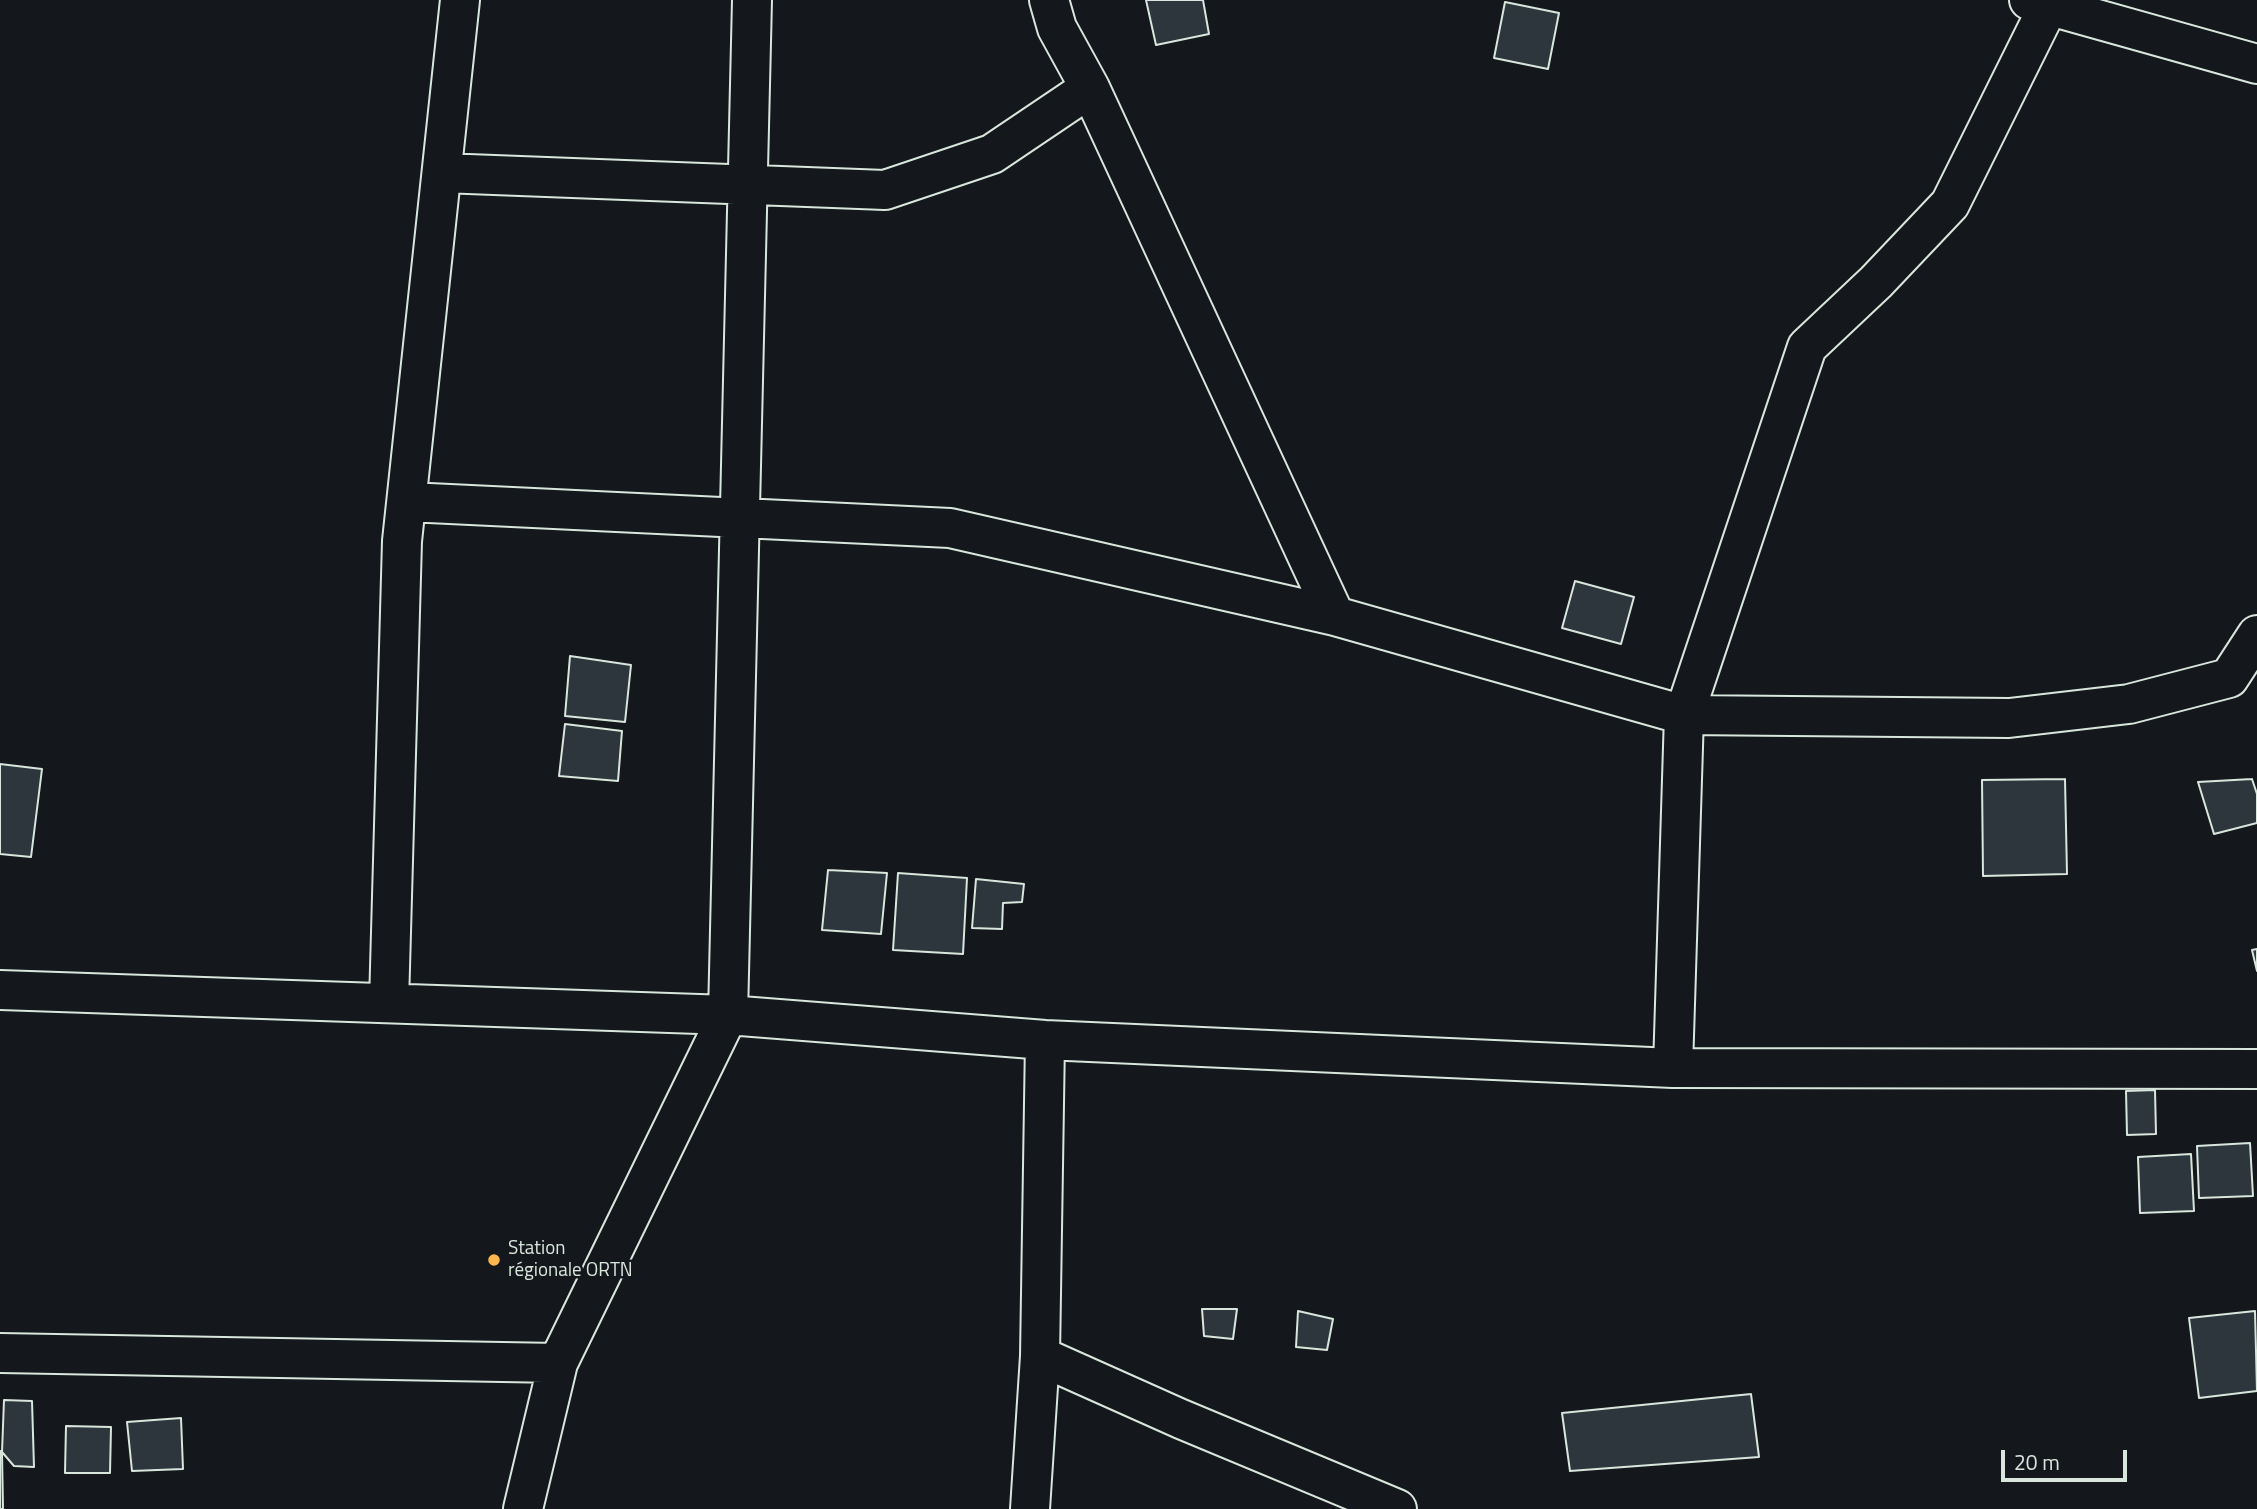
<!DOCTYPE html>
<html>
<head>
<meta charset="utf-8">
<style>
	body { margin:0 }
	#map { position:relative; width:2257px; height:1509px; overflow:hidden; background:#14181c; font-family:"Titillium Web",sans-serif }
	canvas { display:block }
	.scale { position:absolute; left:2001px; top:1450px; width:126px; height:32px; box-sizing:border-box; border:4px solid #d8e6dc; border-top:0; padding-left:9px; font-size:21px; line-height:24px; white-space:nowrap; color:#d8e6dc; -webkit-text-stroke:5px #14181c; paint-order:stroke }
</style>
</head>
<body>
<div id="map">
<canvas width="2257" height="1509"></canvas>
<div class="scale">20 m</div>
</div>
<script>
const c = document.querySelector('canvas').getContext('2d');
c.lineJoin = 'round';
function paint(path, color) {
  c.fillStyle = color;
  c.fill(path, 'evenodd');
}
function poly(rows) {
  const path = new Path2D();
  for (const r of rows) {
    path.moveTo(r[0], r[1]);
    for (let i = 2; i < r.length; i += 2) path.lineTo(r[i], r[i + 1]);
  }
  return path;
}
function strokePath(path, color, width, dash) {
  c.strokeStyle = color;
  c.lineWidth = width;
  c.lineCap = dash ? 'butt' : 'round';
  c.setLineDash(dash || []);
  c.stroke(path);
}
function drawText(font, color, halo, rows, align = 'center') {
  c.font = font + ' "Titillium Web",sans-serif';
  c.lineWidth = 5;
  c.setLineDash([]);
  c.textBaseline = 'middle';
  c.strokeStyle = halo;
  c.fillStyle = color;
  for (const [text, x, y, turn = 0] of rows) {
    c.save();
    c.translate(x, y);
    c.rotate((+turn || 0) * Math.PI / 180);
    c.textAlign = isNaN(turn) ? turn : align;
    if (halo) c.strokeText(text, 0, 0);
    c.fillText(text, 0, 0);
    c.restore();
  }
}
const building = poly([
	[1146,0,1203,0,1209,34,1156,45,1146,0],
	[1505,2,1559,13,1548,69,1494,58,1505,2],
	[1575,581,1634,597,1621,644,1562,628,1575,581],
	[570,656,631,665,625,722,565,716,570,656],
	[565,724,622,731,618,781,559,776,565,724],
	[0,764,42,769,31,857,0,854,0,764],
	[2065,779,2067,874,1983,876,1982,780,2065,779],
	[2252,779,2257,794,2257,823,2214,834,2198,782,2252,779],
	[828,870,887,873,881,934,822,930,828,870],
	[898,873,967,878,963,954,893,950,898,873],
	[976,879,1024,884,1022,902,1003,903,1002,929,972,928,976,879],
	[2257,949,2257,971,2252,950,2257,949],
	[2155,1090,2156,1134,2127,1135,2126,1091,2155,1090],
	[2250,1143,2253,1196,2199,1198,2197,1146,2250,1143],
	[2191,1154,2194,1211,2140,1213,2138,1157,2191,1154],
	[1202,1309,1237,1309,1233,1339,1204,1336,1202,1309],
	[1298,1311,1333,1319,1327,1350,1296,1347,1298,1311],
	[2255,1311,2257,1391,2199,1398,2189,1318,2255,1311],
	[1751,1394,1759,1457,1570,1471,1562,1413,1751,1394],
	[4,1400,32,1401,34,1467,14,1466,2,1452,4,1400],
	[181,1418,183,1469,132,1471,127,1422,181,1418],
	[66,1426,111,1427,110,1473,65,1473,66,1426],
	[0,1451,2,1452,3,1509,0,1509,0,1451]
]);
paint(building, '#2c363c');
strokePath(building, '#d8e6dc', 2);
const minor = poly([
	[1049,0,1057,28,1090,88,1335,616],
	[2029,0,2257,64],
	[442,173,885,190,992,154,1090,88],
	[408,502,950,528,1335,616,1684,715,2009,718,2129,704,2229,678,2257,635],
	[0,990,728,1015,1045,1040,1673,1068,2257,1069],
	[389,1003,402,541,460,0],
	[1673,1068,1684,715,1807,347,1876,282,1950,204,2049,5],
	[0,1353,558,1363],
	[1040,1356,1181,1419,1397,1509],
	[523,1509,558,1363,728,1015,752,0],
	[1030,1509,1040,1356,1045,1040]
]);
strokePath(minor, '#d8e6dc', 42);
strokePath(minor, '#14181c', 38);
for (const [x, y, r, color] of [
	[494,1260,7,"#ffb74d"]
]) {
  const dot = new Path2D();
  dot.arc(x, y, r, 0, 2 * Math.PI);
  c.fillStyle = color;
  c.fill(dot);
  strokePath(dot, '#14181c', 2.5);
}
drawText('19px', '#d8e6dc', '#14181c', [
	["Station",508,1249],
	["régionale ORTN",508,1271]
], 'left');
</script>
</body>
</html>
